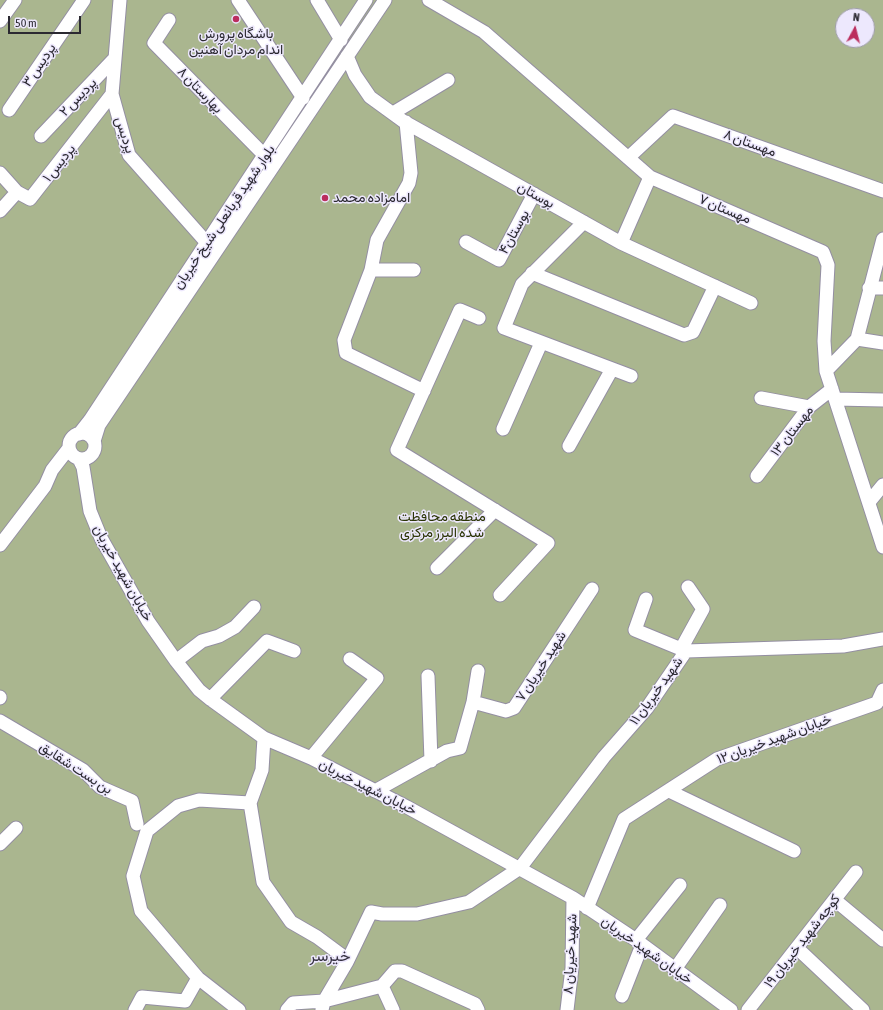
<!DOCTYPE html>
<html>
<head>
<meta charset="utf-8">
<style>
	body { margin:0 }
	#map { position:relative; width:883px; height:1010px; overflow:hidden; background:#e0daef; font-family:"Asap Condensed",sans-serif }
	canvas { display:block }
	.north { position:absolute; left:835px; top:8px; width:40px; height:40px; box-sizing:border-box; background:#ede8fd; border:1px solid #9f9cab; border-radius:50%; rotate:7deg; font-size:11px; font-weight:700; line-height:16px; text-align:center; color:#2b2931 }
	.north::after { content:''; display:block; margin:auto; width:14px; height:18px; background:#bb2d5d; clip-path:polygon(50% 0,100% 100%,50% 72%,0 100%) }
	.scale { position:absolute; left:8px; top:16px; width:73px; height:18px; box-sizing:border-box; border:2px solid #2b2931; border-top:0; padding-left:5px; font-size:12px; line-height:14px; white-space:nowrap; color:#2b2931; -webkit-text-stroke:3px #ede8fd; paint-order:stroke }
</style>
</head>
<body>
<div id="map">
<canvas width="883" height="1010"></canvas>
<div class="north">N</div>
<div class="scale">50 m</div>
</div>
<script>
const c = document.querySelector('canvas').getContext('2d');
c.lineJoin = 'round';
function paint(path, color) {
  c.fillStyle = color;
  c.fill(path, 'evenodd');
}
function poly(rows) {
  const path = new Path2D();
  for (const r of rows) {
    if (r.length === 3) {
      path.moveTo(r[0] + r[2], r[1]);
      path.arc(r[0], r[1], r[2], 0, 2 * Math.PI);
      continue;
    }
    path.moveTo(r[0], r[1]);
    for (let i = 2; i < r.length; i += 2) path.lineTo(r[i], r[i + 1]);
  }
  return path;
}
function strokePath(path, color, width, dash) {
  c.strokeStyle = color;
  c.lineWidth = width;
  c.lineCap = dash ? 'butt' : 'round';
  c.setLineDash(dash || []);
  c.stroke(path);
}
function drawText(font, color, halo, rows, align = 'center') {
  c.font = font + ' "Asap Condensed",Vazirmatn,sans-serif';
  c.lineWidth = 3;
  c.setLineDash([]);
  c.textBaseline = 'middle';
  c.strokeStyle = halo;
  c.fillStyle = color;
  for (const [text, x, y, turn = 0] of rows) {
    c.save();
    c.translate(x, y);
    c.rotate((+turn || 0) * Math.PI / 180);
    c.textAlign = isNaN(turn) ? turn : align;
    if (halo) c.strokeText(text, 0, 0);
    c.fillText(text, 0, 0);
    c.restore();
  }
}
paint(poly([
	[0,0,883,0,883,1010,0,1010],
	[843,16,867,16,867,40,843,40]
]), '#aab68f');
const minor = poly([
	[120,0,112,94,129,155,207,243],
	[238,0,303,98],
	[317,0,341,40],
	[429,0,484,32,650,177,823,252,828,265,824,341,826,371,883,547],
	[169,20,154,43,270,161],
	[0,21,15,0],
	[347,56,355,75,370,97,403,121,621,243,751,303],
	[9,110,84,0],
	[393,113,448,80],
	[406,122,411,173,409,183,377,240,371,270,344,340,346,353,424,391],
	[41,136,115,58],
	[629,157,673,116,883,191],
	[0,173,17,192,30,199,112,94],
	[0,211,17,192],
	[584,222,522,284,504,328,631,376],
	[466,242,499,260,534,194],
	[621,243,650,177],
	[371,270,414,270],
	[532,273,684,335,693,332,715,286],
	[869,288,883,288],
	[479,318,460,310,397,450,548,543,500,595],
	[857,339,883,343],
	[826,371,857,339,883,239],
	[761,398,809,407],
	[835,399,883,400],
	[503,429,541,343],
	[82,446,13],
	[79,434,90,420,366,0],
	[94,441,99,425,385,0],
	[569,446,612,369],
	[79,459,83,467,90,511,101,538,148,621,176,661,199,690,210,699,264,738,311,758,407,807,573,898,636,940,731,1010],
	[757,476,809,407,832,389],
	[869,502,883,485],
	[0,545,45,486,52,470,69,448],
	[437,568,495,510],
	[646,599,635,630,686,651],
	[681,649,703,609,688,587],
	[176,661,202,641,219,636,235,627,254,607],
	[428,676,431,761],
	[0,697,0,698],
	[210,699,267,641,294,651],
	[473,702,478,671],
	[0,721,83,770,100,787,132,801,137,824],
	[264,738,262,770,250,803,263,882,291,922,317,937,348,960],
	[311,758,377,678,350,659],
	[375,791,447,751,460,748,473,702,506,711,514,708,592,589],
	[669,791,794,851],
	[0,844,16,828],
	[835,900,883,940],
	[587,908,624,819,717,759,877,703,883,690],
	[636,940,680,885],
	[797,948,863,1010],
	[675,969,720,905],
	[382,986,393,1010],
	[622,996,642,945],
	[135,1010,142,997,185,1001,198,978],
	[239,1010,198,978,141,911,133,876,147,831,178,806,199,800,250,803],
	[287,1010,293,1003,324,1001,382,986,395,971,402,971,475,1004,478,1010],
	[322,1010,324,1001,347,962,371,912,382,914,417,914,469,902,520,868,604,757,647,708,686,651,843,646,883,639],
	[567,1010,572,968,573,898],
	[748,1010,856,872]
]);
strokePath(minor, '#948fa2', 15);
strokePath(minor, '#fff', 13);
for (const [x, y, r, color] of [
	[236,19,4,"#bb2d5d"],
	[325,198,4,"#bb2d5d"]
]) {
  const dot = new Path2D();
  dot.arc(x, y, r, 0, 2 * Math.PI);
  c.fillStyle = color;
  c.fill(dot);
  strokePath(dot, '#ede8fd', 1.5);
}
drawText('14px', '#2b2931', '#ede8fd', [
	["باشگاه پرورش",236,34],
	["اندام مردان آهنین",236,50],
	["امامزاده محمد",333,198,"left"]
]);
drawText('14px', '#2b2931', '#ede8fd', [
	["پردیس ۳",39,65,-56],
	["بهارستان ۸",200,90,46],
	["پردیس ۲",78,97,-46],
	["پردیس",125,135,72],
	["مهستان ۸",750,143,20],
	["پردیس ۱",59,163,-52],
	["بوستان",536,195,29],
	["مهستان ۷",725,209,23],
	["بلوار شهید قربانعلی شیخ خیریان",224,217,-56],
	["بوستان۴",514,232,-61],
	["مهستان ۱۳",792,431,-52],
	["خیابان شهید خیریان",123,573,61],
	["شهید خیریان ۷",541,666,-57],
	["شهید خیریان ۱۱",656,691,-54],
	["خیابان شهید خیریان ۱۲",774,739,-20],
	["بن بست شقایق",76,768,33],
	["خیابان شهید خیریان",368,787,27],
	["کوچه شهید خیریان ۱۹",802,941,-52],
	["خیابان شهید خیریان",647,950,35],
	["شهید خیریان ۸",570,954,-87]
]);
drawText('14px', '#2a3404', '#ede8fd', [
	["منطقه محافظت",442,517],
	["شده البرز مرکزی",442,533]
]);
drawText('16px', '#373243', '#ede8fd', [
	["خیرسر",330,956]
]);
</script>
</body>
</html>
